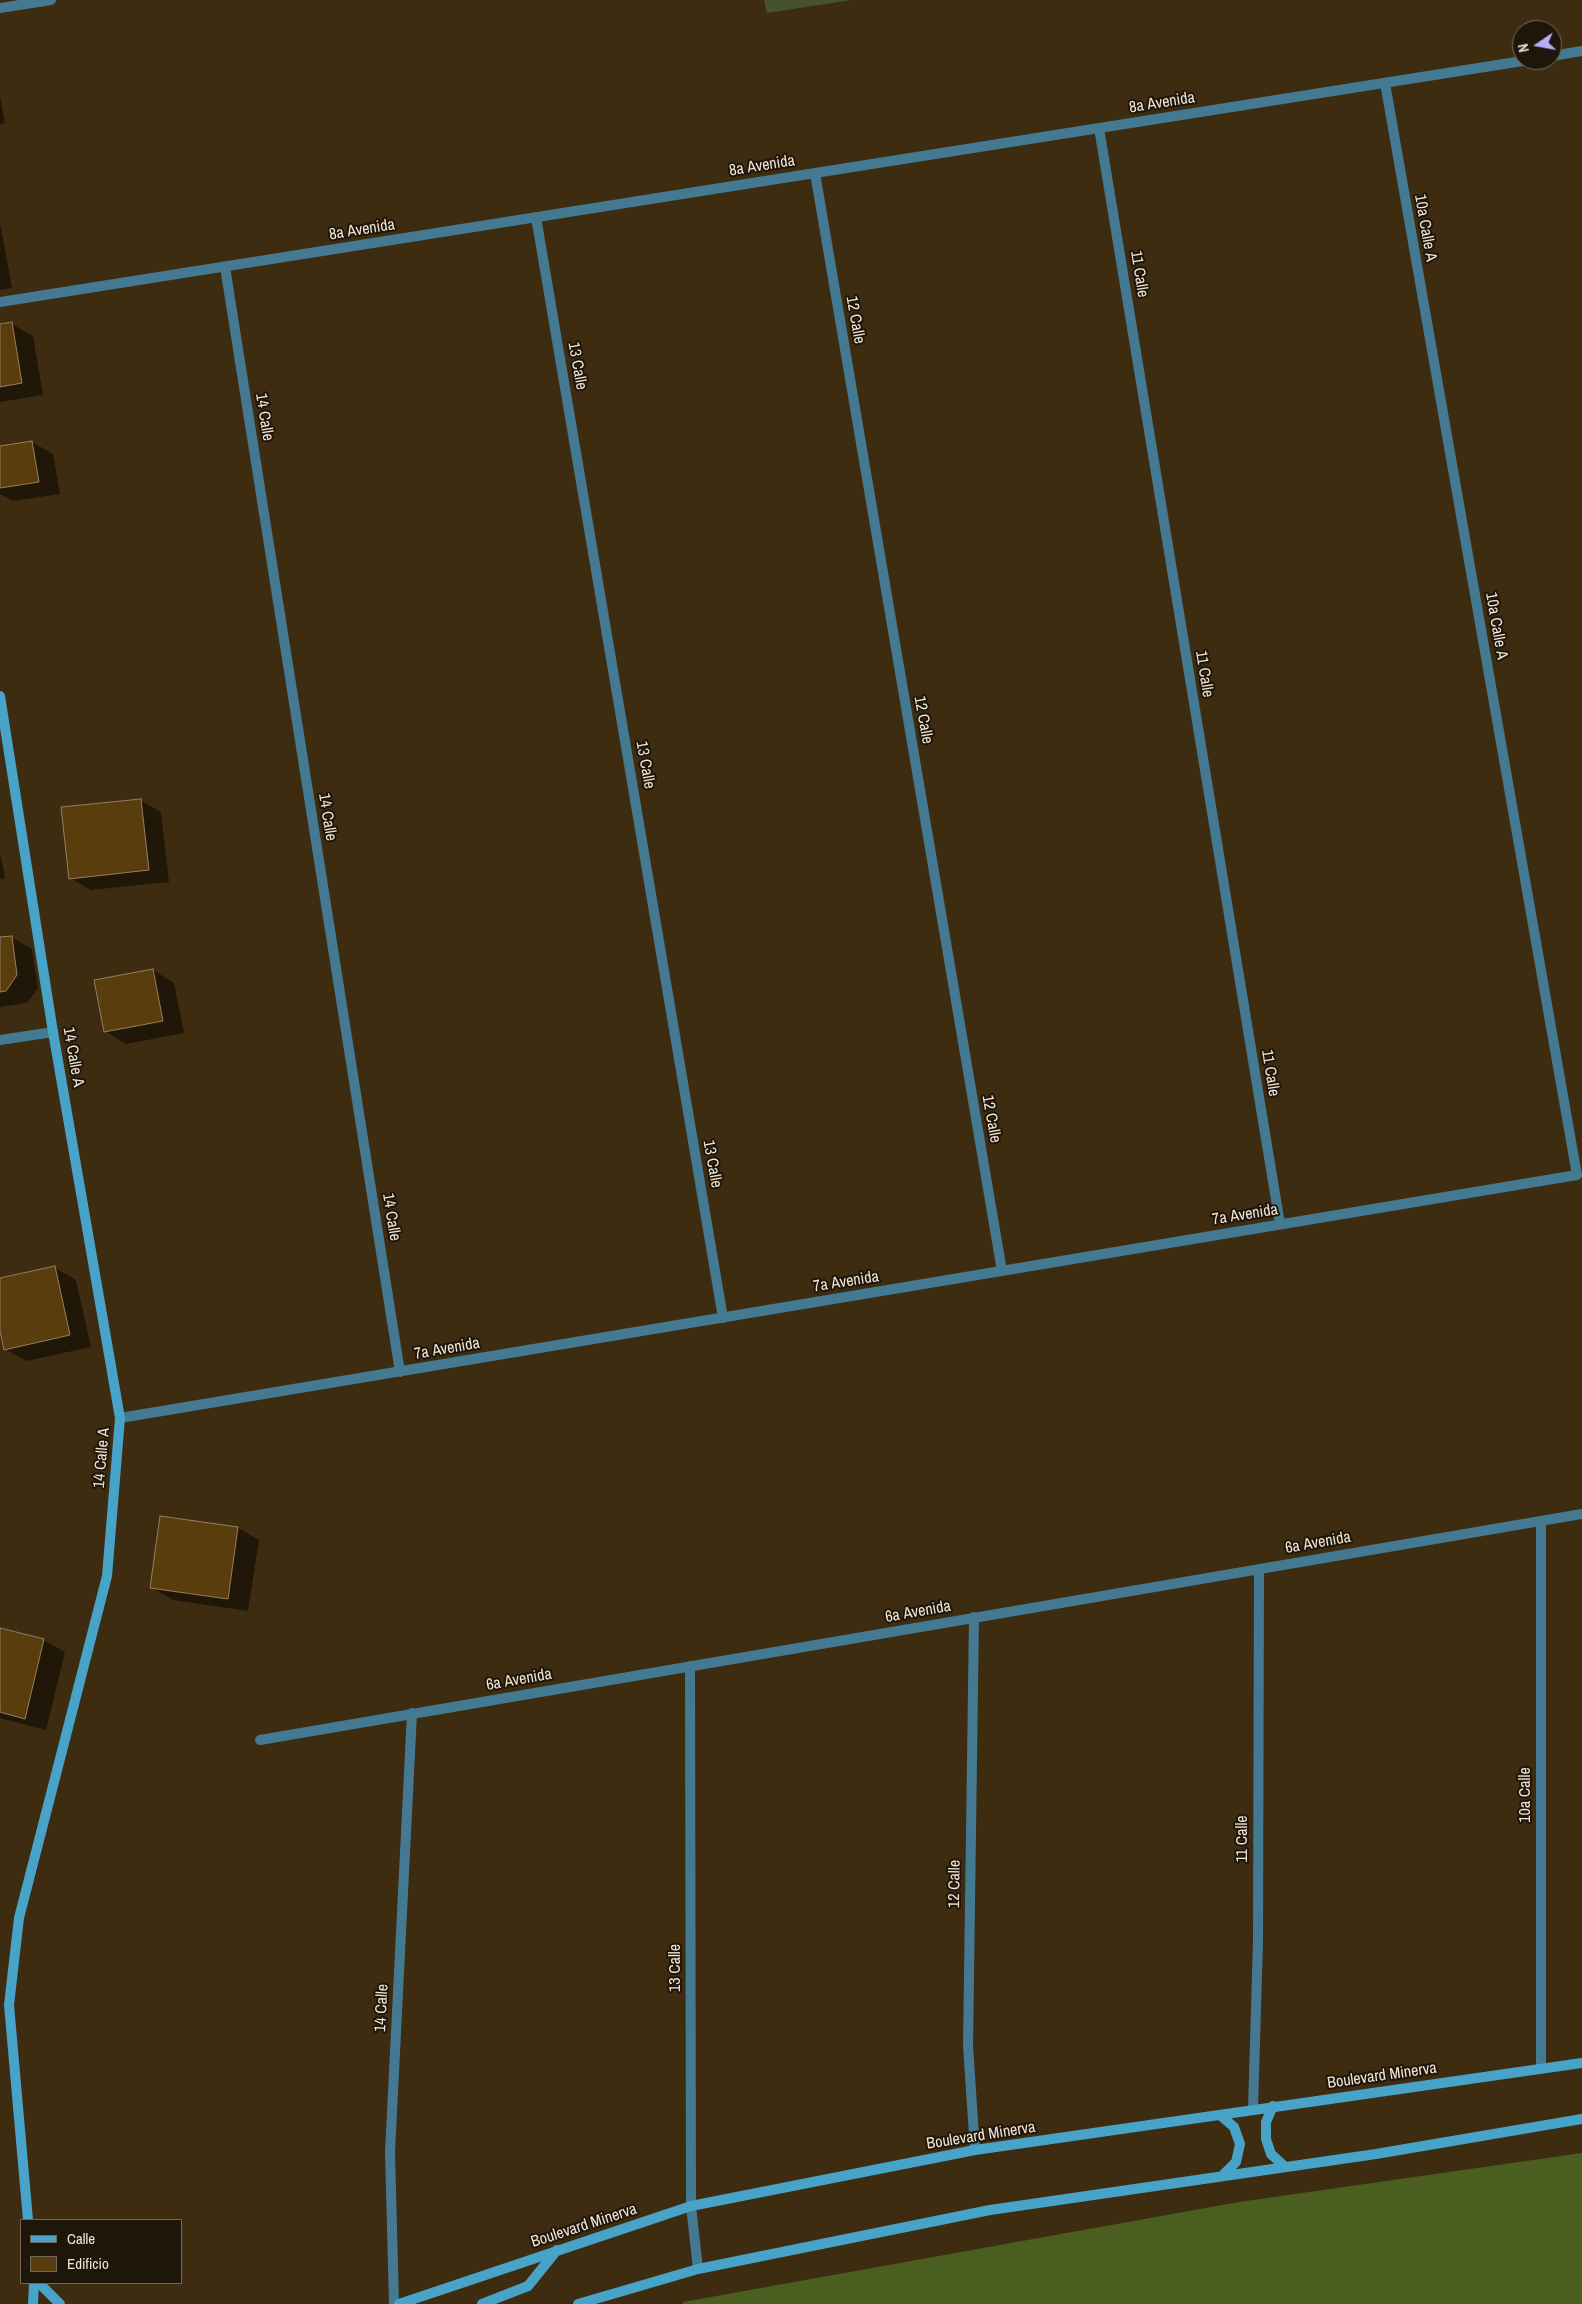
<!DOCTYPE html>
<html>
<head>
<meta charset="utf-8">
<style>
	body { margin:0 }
	#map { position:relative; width:1582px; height:2304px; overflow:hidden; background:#3e2c10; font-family:"Archivo Narrow",sans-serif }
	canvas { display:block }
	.legend { position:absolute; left:20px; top:2219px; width:162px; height:65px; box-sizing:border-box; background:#1e160a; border:1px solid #72685b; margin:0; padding:6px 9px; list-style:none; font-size:15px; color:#f0e4d5 }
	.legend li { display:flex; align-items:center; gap:10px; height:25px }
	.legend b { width:25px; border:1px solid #72685b }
	.north { position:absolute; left:1512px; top:20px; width:50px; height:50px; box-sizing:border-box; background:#1e160a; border:1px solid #72685b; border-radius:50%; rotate:258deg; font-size:14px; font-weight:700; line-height:20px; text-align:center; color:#f0e4d5 }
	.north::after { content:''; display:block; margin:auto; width:18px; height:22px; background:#b8abf7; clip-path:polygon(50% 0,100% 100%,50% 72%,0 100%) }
</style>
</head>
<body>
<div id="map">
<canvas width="1582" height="2304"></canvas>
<ul class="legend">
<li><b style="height:6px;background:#47a3c8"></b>Calle</li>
<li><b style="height:14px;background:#593d0d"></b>Edificio</li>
</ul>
<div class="north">N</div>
</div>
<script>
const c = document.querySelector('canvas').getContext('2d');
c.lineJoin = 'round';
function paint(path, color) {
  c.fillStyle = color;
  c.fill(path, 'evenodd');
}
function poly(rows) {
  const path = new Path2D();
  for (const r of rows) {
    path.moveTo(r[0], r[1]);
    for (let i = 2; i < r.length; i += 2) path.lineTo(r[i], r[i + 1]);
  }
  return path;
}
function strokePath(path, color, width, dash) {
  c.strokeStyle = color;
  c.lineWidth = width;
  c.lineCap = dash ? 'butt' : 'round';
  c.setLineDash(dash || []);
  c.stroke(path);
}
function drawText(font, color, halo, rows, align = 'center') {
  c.font = font + ' "Archivo Narrow",sans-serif';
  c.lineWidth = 4;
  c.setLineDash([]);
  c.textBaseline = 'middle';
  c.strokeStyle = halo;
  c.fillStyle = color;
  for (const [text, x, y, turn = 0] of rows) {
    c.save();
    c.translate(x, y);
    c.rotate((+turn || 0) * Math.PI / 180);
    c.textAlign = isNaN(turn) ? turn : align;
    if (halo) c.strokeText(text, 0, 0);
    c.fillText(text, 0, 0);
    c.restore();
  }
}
paint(poly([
	[764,0,852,0,767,13]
]), '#45522d');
paint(poly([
	[1582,2153,1582,2304,683,2304,683,2302,1239,2202]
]), '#4a5e20');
paint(poly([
	[0,96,5,123,0,124],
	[0,223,12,288,0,290],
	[12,324,33,336,43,395,0,402,0,326],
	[32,442,53,454,60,494,13,501,0,494,0,447],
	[140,800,161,812,169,882,91,890,70,878],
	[0,852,5,878,0,879],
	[11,937,32,949,38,988,27,1003,0,1007,0,939],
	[153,970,174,983,184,1033,126,1044,105,1031],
	[55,1268,76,1280,91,1347,26,1361,5,1349,0,1325,0,1280],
	[238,1528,259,1540,248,1611,173,1600,152,1588],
	[0,1629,44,1640,65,1652,46,1730,0,1718]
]), '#0007');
const building = poly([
	[12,322,22,383,0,387,0,324,12,322],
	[32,441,39,482,0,488,0,446,32,441],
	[141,799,149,870,69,879,61,807,141,799],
	[12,936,17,975,6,991,0,992,0,937,12,936],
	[153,969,163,1021,104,1032,94,980,153,969],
	[55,1266,70,1335,4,1350,0,1331,0,1278,55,1266],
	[160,1516,238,1527,228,1599,150,1588,160,1516],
	[0,1628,44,1639,25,1719,0,1712,0,1628]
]);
paint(building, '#593d0d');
strokePath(building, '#957f62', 1);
strokePath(poly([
	[0,8,51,0],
	[1552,56,1582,51],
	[1385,83,1577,1175],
	[1099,128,1280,1224],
	[815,173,1002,1271],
	[536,217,723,1318],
	[225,267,400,1372],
	[0,302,1529,60],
	[0,1040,53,1032],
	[120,1418,1577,1175],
	[974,1617,968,2046,975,2150],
	[690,1666,691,2206,698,2269],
	[260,1740,1582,1514],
	[1541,2069,1541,1521],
	[1253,2109,1258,1941,1259,1569],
	[394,2304,390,2152,412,1713]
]), '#447a91', 10);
strokePath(poly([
	[0,696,53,1032,120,1418,107,1576,19,1918,9,2005,28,2220],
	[1273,2106,1266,2122,1266,2139,1271,2154,1284,2166],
	[1220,2115,1234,2127,1240,2144,1236,2162,1223,2175],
	[39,2283,60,2304],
	[33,2304,34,2283],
	[399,2304,691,2206,975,2150,1582,2063],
	[482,2304,528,2286,557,2250],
	[578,2304,698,2269,990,2210,1376,2154,1582,2119]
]), '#47a3c8', 10);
drawText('16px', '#f0e4d5', '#1e160a', [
	["8a Avenida",1162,103,-9],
	["8a Avenida",762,166,-9],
	["10a Calle A",1425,228,80],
	["8a Avenida",362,230,-9],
	["11 Calle",1139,274,81],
	["12 Calle",855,320,80],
	["13 Calle",577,366,80],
	["14 Calle",264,417,81],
	["10a Calle A",1496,626,80],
	["11 Calle",1204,674,81],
	["12 Calle",923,720,80],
	["13 Calle",645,765,80],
	["14 Calle",327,817,81],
	["14 Calle A",73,1057,80],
	["11 Calle",1270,1073,81],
	["12 Calle",991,1119,80],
	["13 Calle",712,1164,80],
	["7a Avenida",1245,1215,-9],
	["14 Calle",391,1217,81],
	["7a Avenida",846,1282,-9],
	["7a Avenida",447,1349,-10],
	["14 Calle A",102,1458,-85],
	["6a Avenida",1318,1543,-10],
	["6a Avenida",918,1612,-10],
	["6a Avenida",519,1680,-10],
	["10a Calle",1526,1795,-90],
	["11 Calle",1243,1839,-90],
	["12 Calle",955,1884,-89],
	["13 Calle",676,1968,-90],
	["14 Calle",382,2008,-87],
	["Boulevard Minerva",1382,2076,-8],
	["Boulevard Minerva",981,2136,-9],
	["Boulevard Minerva",584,2226,-18]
]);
</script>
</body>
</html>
